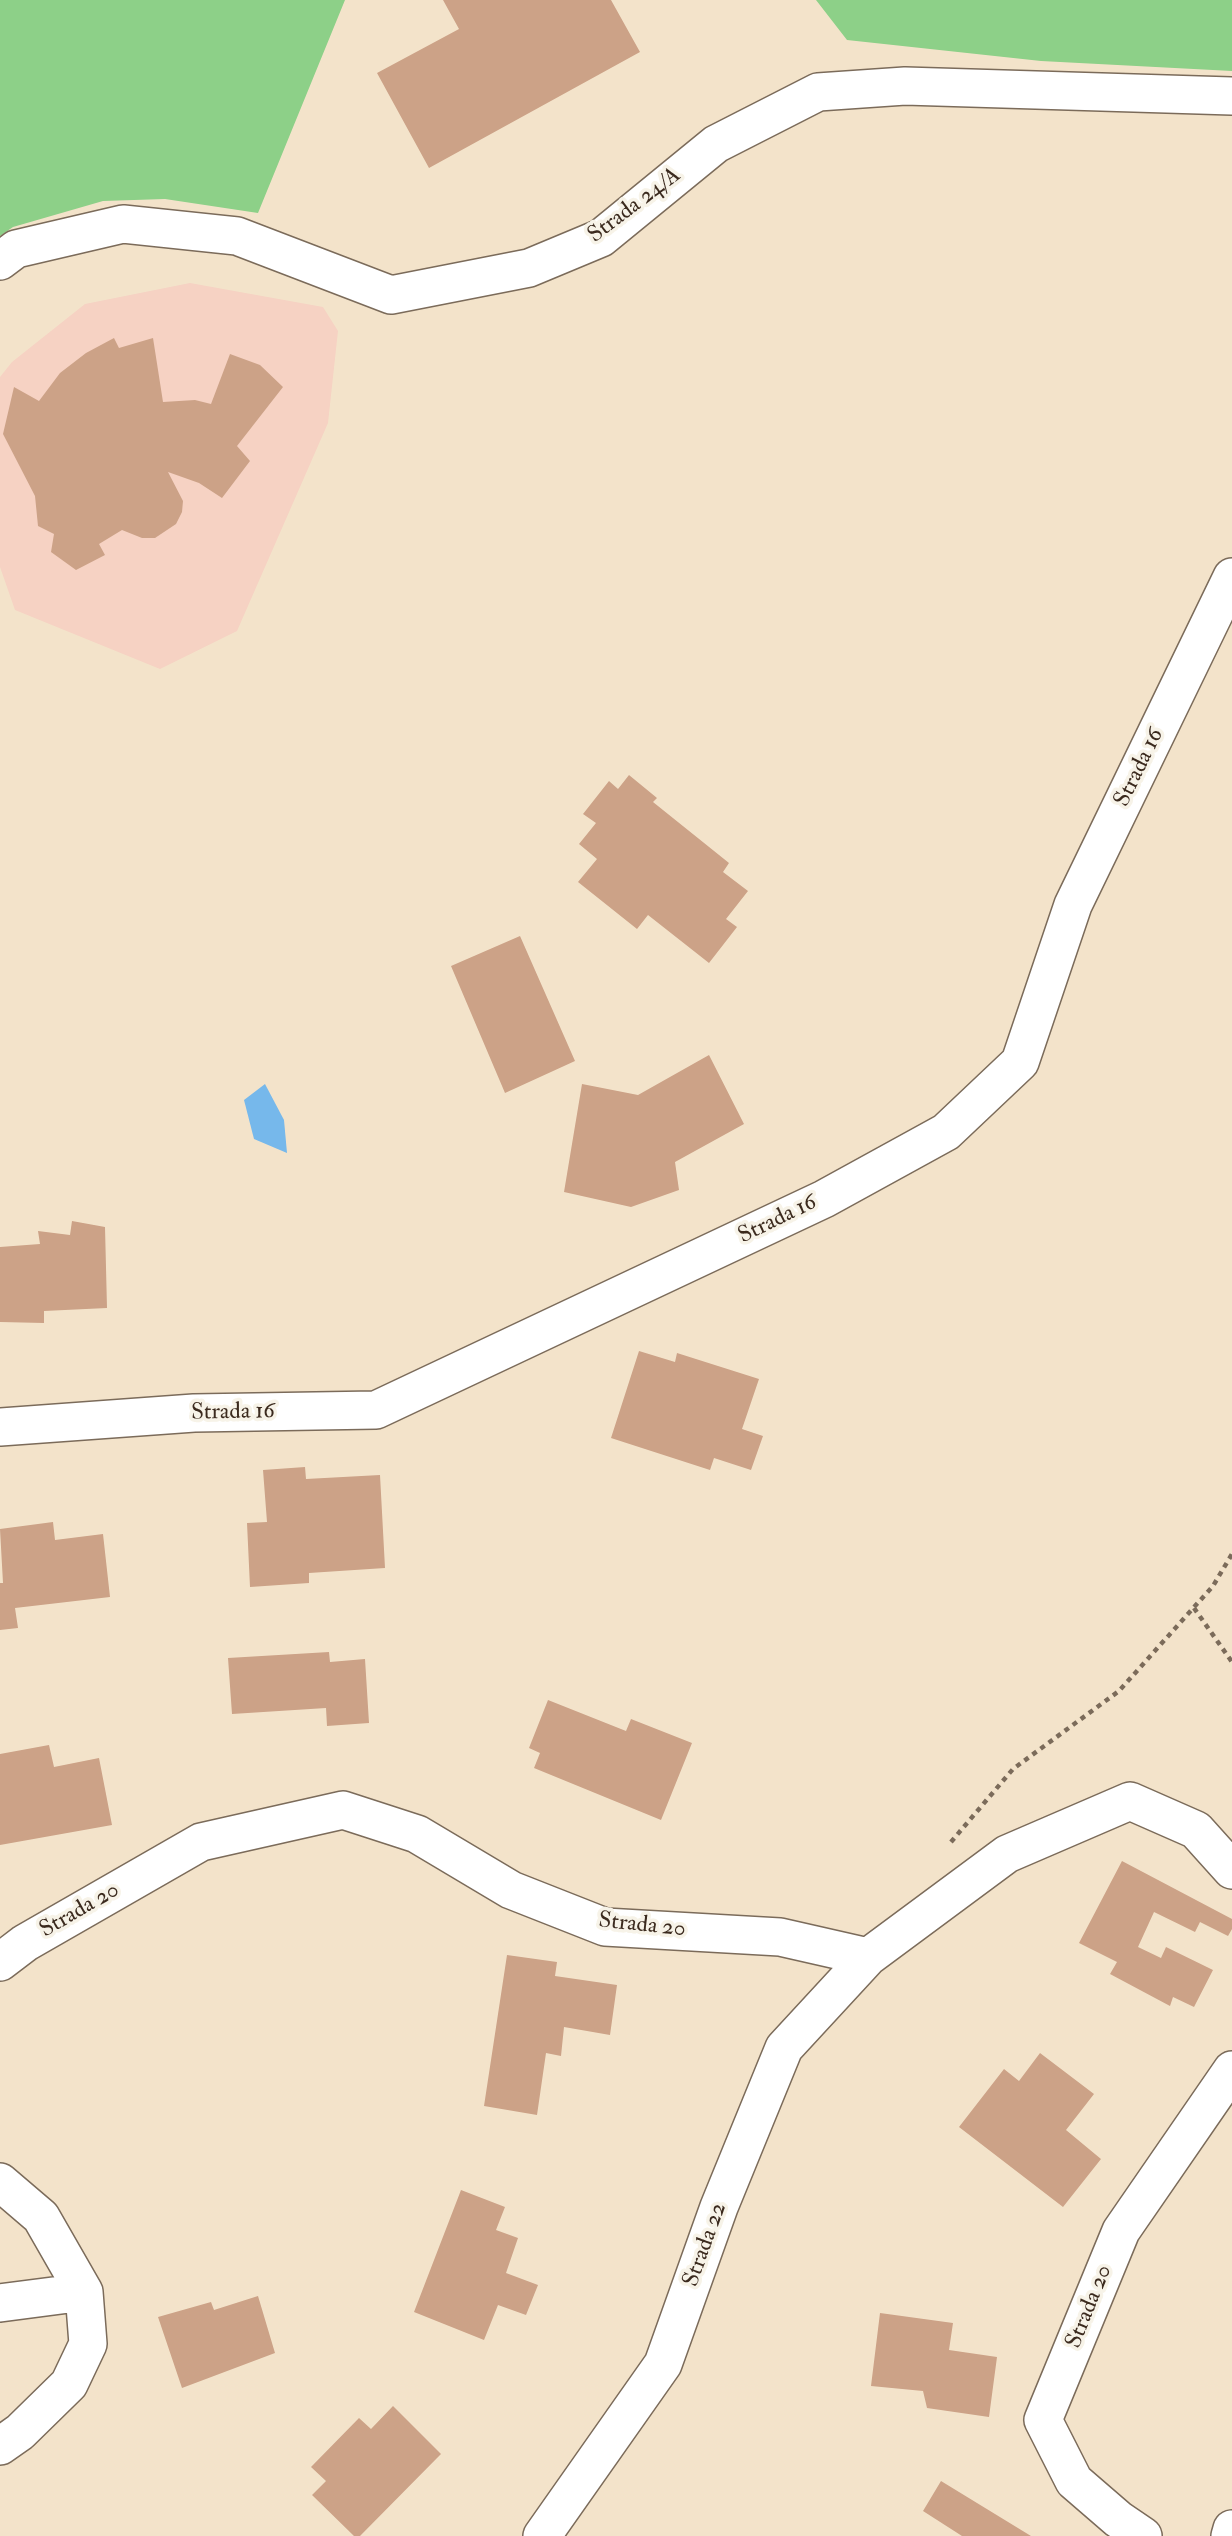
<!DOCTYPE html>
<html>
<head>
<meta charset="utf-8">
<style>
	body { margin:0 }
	canvas { display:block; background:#f3e3ca }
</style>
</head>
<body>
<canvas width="1232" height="2536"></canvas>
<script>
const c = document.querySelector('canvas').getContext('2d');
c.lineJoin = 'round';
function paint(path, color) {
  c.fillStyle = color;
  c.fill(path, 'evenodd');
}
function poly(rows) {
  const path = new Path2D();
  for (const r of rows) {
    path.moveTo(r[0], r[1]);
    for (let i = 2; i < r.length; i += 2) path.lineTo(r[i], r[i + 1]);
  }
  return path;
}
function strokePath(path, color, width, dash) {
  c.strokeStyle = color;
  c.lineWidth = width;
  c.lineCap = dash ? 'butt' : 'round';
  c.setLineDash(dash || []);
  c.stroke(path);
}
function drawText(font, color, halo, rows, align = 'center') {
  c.font = font + ' "IM FELL Double Pica",serif';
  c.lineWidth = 7;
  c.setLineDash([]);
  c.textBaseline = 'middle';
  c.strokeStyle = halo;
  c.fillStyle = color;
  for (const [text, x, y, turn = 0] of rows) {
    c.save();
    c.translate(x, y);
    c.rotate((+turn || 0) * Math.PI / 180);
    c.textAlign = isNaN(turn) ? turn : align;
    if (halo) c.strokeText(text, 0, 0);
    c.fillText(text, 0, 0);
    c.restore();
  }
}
paint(poly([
	[190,283,323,307,338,331,328,423,237,631,160,669,15,610,0,567,0,377,12,362,85,304]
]), '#f6d2c3');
paint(poly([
	[0,0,345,0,258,213,165,199,103,201,13,227,0,236],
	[816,0,1232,0,1232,71,1041,61,847,40]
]), '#8dd088');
paint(poly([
	[265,1084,284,1120,287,1153,254,1139,244,1100]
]), '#76b8eb');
paint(poly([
	[443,0,611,0,640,52,429,168,377,73,459,29],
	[114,338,119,348,153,338,163,402,195,400,211,404,230,354,260,365,283,387,237,446,250,461,222,498,199,483,168,472,183,501,182,512,176,524,155,538,142,538,122,530,99,544,105,555,76,570,51,552,54,534,38,526,35,496,3,434,14,387,39,401,60,373,86,353],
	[629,775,657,798,653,802,729,863,723,872,748,891,726,919,737,927,709,963,648,915,637,929,578,882,597,859,579,844,596,823,583,814,609,781,618,789],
	[520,936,575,1061,505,1093,451,966],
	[709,1055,744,1124,675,1162,679,1190,631,1207,564,1192,582,1084,638,1095],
	[72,1221,105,1227,107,1308,44,1311,44,1323,0,1322,0,1247,40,1244,38,1231,70,1235],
	[639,1351,675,1362,677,1353,759,1379,742,1429,763,1436,751,1470,714,1458,710,1470,611,1438],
	[305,1467,306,1479,380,1475,385,1568,309,1573,309,1583,250,1587,247,1523,267,1522,263,1470],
	[53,1522,55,1540,103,1534,110,1597,15,1608,18,1628,0,1630,0,1583,3,1583,0,1529],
	[329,1652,330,1662,365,1659,369,1723,327,1726,326,1708,232,1714,228,1658],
	[548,1700,626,1731,631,1719,692,1743,661,1820,534,1768,540,1753,529,1748],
	[49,1745,54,1767,99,1758,112,1825,0,1845,0,1754],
	[1122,1861,1232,1919,1232,1929,1228,1936,1200,1922,1195,1932,1154,1912,1138,1947,1161,1958,1166,1947,1213,1970,1194,2007,1173,1997,1170,2006,1110,1974,1117,1962,1079,1943],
	[507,1955,557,1962,555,1976,617,1985,610,2035,564,2027,561,2056,546,2053,537,2115,484,2106],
	[1040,2053,1094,2094,1066,2130,1101,2159,1063,2207,959,2127,1004,2069,1019,2081],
	[461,2190,505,2207,496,2230,518,2238,506,2273,538,2285,526,2315,498,2305,484,2340,414,2312],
	[258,2296,275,2353,182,2388,158,2317,211,2302,214,2310],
	[880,2313,953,2323,949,2350,997,2357,989,2417,927,2408,923,2391,871,2386],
	[393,2406,441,2454,360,2536,354,2536,312,2495,326,2481,311,2467,359,2418,371,2429],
	[941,2481,1031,2536,962,2536,923,2511]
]), '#cca287');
const minor = poly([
	[0,261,16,249,123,224,237,236,391,295,529,268,601,238,716,144,818,92,905,86,1232,96],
	[0,1427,194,1413,376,1410,824,1199,946,1132,1020,1062,1073,905,1232,577],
	[0,1962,25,1943,201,1842,343,1810,417,1834,511,1890,605,1927,780,1937,868,1957,1007,1854,1130,1801,1196,1830,1232,1870],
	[0,2182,41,2217,84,2292,88,2344,69,2384,20,2432,0,2446],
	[0,2303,84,2292],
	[542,2536,663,2364,719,2207,784,2048,868,1957],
	[1143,2536,1118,2519,1074,2481,1043,2420,1121,2231,1232,2070],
	[1230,2536,1232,2529]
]);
strokePath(minor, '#7b6b5a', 40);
strokePath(poly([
	[1194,1608,1232,1662],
	[951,1842,1013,1769,1119,1691,1213,1586,1232,1554]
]), '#7b6b5a', 4.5, [5, 5]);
strokePath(minor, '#fff', 37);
drawText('23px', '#3b2a1e', '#f7f3e8', [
	["Strada 24/A",635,206,-37],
	["Strada 16",1140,768,-64],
	["Strada 16",778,1220,-26],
	["Strada 16",233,1413,-1],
	["Strada 20",80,1911,-30],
	["Strada 20",642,1926,6],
	["Strada 22",706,2245,-70],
	["Strada 20",1090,2307,-68]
]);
</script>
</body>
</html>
